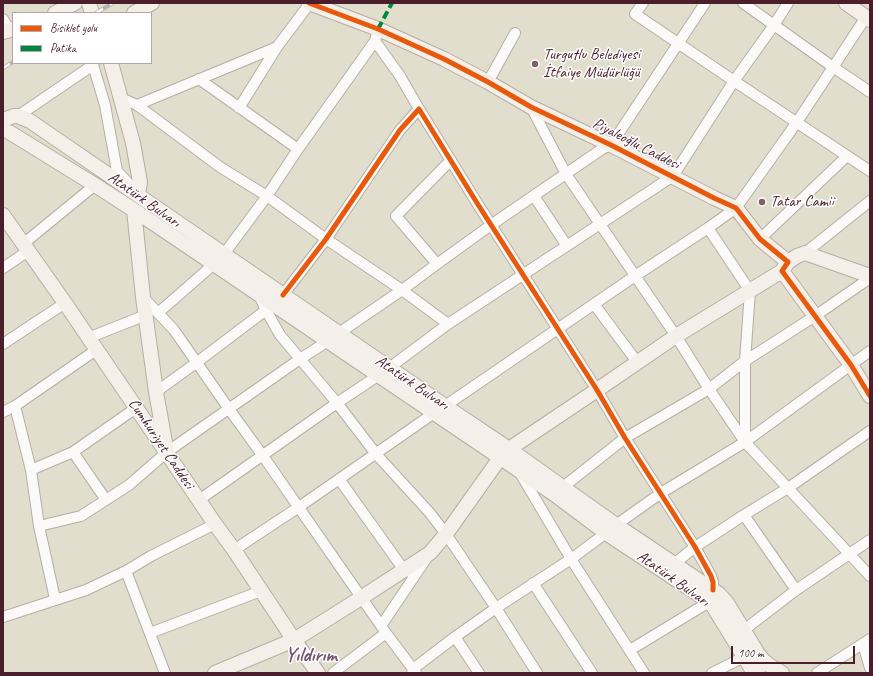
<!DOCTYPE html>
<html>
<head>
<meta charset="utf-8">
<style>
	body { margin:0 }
	#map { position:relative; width:873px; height:676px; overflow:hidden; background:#e2decd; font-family:Caveat,sans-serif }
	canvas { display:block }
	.frame { position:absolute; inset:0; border:4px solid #4a1f2b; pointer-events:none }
	.legend { position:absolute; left:12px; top:12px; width:140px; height:52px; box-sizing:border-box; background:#fff; border:1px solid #b7a5aa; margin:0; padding:5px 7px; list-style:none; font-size:12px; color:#4a1f2b }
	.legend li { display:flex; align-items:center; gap:8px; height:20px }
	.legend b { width:20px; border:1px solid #b7a5aa }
	.scale { position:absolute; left:731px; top:646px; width:124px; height:18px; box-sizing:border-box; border:2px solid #4a1f2b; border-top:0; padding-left:5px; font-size:12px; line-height:14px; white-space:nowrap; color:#4a1f2b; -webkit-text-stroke:3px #fff; paint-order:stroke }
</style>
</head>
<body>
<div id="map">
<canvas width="873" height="676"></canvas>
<div class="frame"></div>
<ul class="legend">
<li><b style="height:5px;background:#e8590c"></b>Bisiklet yolu</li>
<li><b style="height:5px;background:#00873e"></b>Patika</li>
</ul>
<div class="scale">100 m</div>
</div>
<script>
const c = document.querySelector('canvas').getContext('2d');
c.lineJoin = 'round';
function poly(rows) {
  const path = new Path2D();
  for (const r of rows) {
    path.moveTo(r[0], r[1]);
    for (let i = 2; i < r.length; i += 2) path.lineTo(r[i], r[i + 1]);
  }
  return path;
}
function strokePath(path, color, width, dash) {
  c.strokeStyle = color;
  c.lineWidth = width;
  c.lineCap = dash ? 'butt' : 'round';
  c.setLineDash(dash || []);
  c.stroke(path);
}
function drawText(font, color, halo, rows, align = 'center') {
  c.font = font + ' Caveat,sans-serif';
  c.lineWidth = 3;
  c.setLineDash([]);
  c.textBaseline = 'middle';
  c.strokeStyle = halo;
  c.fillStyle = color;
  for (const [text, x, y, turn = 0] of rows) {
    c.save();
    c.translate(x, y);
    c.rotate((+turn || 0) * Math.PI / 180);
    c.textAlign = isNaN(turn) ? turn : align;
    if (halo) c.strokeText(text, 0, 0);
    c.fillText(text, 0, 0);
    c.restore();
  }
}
const street = poly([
	[643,3,635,14,734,81,870,171],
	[743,3,833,67,870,92],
	[3,19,9,30],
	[375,41,400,76,419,109],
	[94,63,93,65,105,105,117,171,129,184],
	[199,79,298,149],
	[488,82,515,33],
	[121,98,137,105,277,47],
	[137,105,220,167,267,196,326,239,402,290,448,324],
	[531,107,566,174,676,336,709,389,745,442,870,576],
	[239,108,277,47,310,3],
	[18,116,93,65],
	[534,196,567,246],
	[708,228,750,291,745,361,745,442],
	[760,239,847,156],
	[23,244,95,185],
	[805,253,870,201],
	[224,254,267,196,298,149,375,41,378,29],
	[437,264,396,216,451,160],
	[3,268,28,251],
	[258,293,266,310,280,335,337,403,376,454,429,512,446,534,496,608,537,673],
	[283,295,326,239,400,130,419,109,477,203,597,390,625,438,695,547,711,576,713,582,713,590],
	[143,297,174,330,229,409,263,456,386,633,416,673],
	[594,304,635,276,708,228,736,208,797,122,866,17],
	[158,313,214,264],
	[339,333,402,290,437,264,491,225,602,149,611,145,705,3],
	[88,338,146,315],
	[3,344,65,303],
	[389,368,448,324,673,176,734,81,774,25,788,3],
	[156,392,196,363,266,310],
	[15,406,31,470,39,526,55,599],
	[445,406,594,304,637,362],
	[3,412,15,406,96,350],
	[73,452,106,500],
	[31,470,73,452,136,408],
	[520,473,571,559,644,673],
	[339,479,404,570,416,574],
	[563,487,625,438,709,389,745,361,815,316,870,278],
	[199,500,337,403,379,375],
	[744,515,796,590],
	[616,525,661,493,745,442,870,351],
	[39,526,81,516,129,485,167,452,300,359,328,341],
	[234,550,299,507,434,413],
	[674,564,695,547,744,515,788,488,870,431],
	[126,571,165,673],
	[533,583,592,673],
	[3,617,86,590,126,571,151,556,215,524],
	[381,626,428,556],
	[744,630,796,590,870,540],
	[150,633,261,591],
	[455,637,479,673],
	[863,644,870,668],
	[630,650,709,602],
	[333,673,386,633],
	[412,673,413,669,455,637,496,608,571,559,606,533],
	[712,673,744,657],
	[817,673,870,639]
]);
const secondary = poly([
	[89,3,92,13],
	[309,3,378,29,444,59,488,82,531,107,611,145,714,198,736,208,760,239,788,262,782,271,851,365,870,396],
	[846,3,870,20],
	[55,13,75,3],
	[134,13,152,3],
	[3,32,13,29],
	[111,63,133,143,140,182,138,195],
	[3,120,14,116,18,116,30,121,445,406,509,449,616,525,719,594,727,603,758,654,764,661,769,665,782,673],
	[9,132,95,185,140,214,554,494,606,533,704,598,713,606,751,668,758,673],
	[134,210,143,297,156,392,166,448],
	[3,215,65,303,215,524,234,550,294,640,318,673],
	[788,262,797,256,805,253,870,276],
	[215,673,294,640,361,598,430,553,446,534,500,458,509,449,597,390,676,336,782,271]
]);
strokePath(street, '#b4aea4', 12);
strokePath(secondary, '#b4aea4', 16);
strokePath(street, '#fbfaf8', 10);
strokePath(secondary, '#f4f0e9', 14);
const rail = poly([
	[96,13,113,3],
	[3,68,13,62]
]);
strokePath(rail, '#b8b3b2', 4);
strokePath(rail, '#fff', 2.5, [8]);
strokePath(poly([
	[378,29,392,3]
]), '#00873e', 4, [8, 4]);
strokePath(poly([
	[309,3,378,29,444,59,488,82,531,107,611,145,714,198,736,208,760,239,788,262,782,271,851,365,870,396],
	[283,295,326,239,400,130,419,109,477,203,597,390,625,438,695,547,711,576,713,582,713,590]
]), '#e8590c', 5);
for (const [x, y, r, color] of [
	[535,64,4,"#7f6264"],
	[762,202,4,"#7f6264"]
]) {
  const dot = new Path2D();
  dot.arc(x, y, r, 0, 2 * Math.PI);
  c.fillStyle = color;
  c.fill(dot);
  strokePath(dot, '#fff', 1.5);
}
drawText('16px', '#4a1f2b', '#fff', [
	["Turgutlu Belediyesi",543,55],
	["İtfaiye Müdürlüğü",543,73],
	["Tatar Camii",770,202]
], 'left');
drawText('16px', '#4a1f2b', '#fff', [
	["Piyaleoğlu Caddesi",636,144,27],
	["Atatürk Bulvarı",144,200,35],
	["Atatürk Bulvarı",412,383,34],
	["Cumhuriyet Caddesi",161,444,56],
	["Atatürk Bulvarı",673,579,35]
]);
drawText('bold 20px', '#765473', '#fff', [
	["Yıldırım",311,656]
]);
</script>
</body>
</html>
